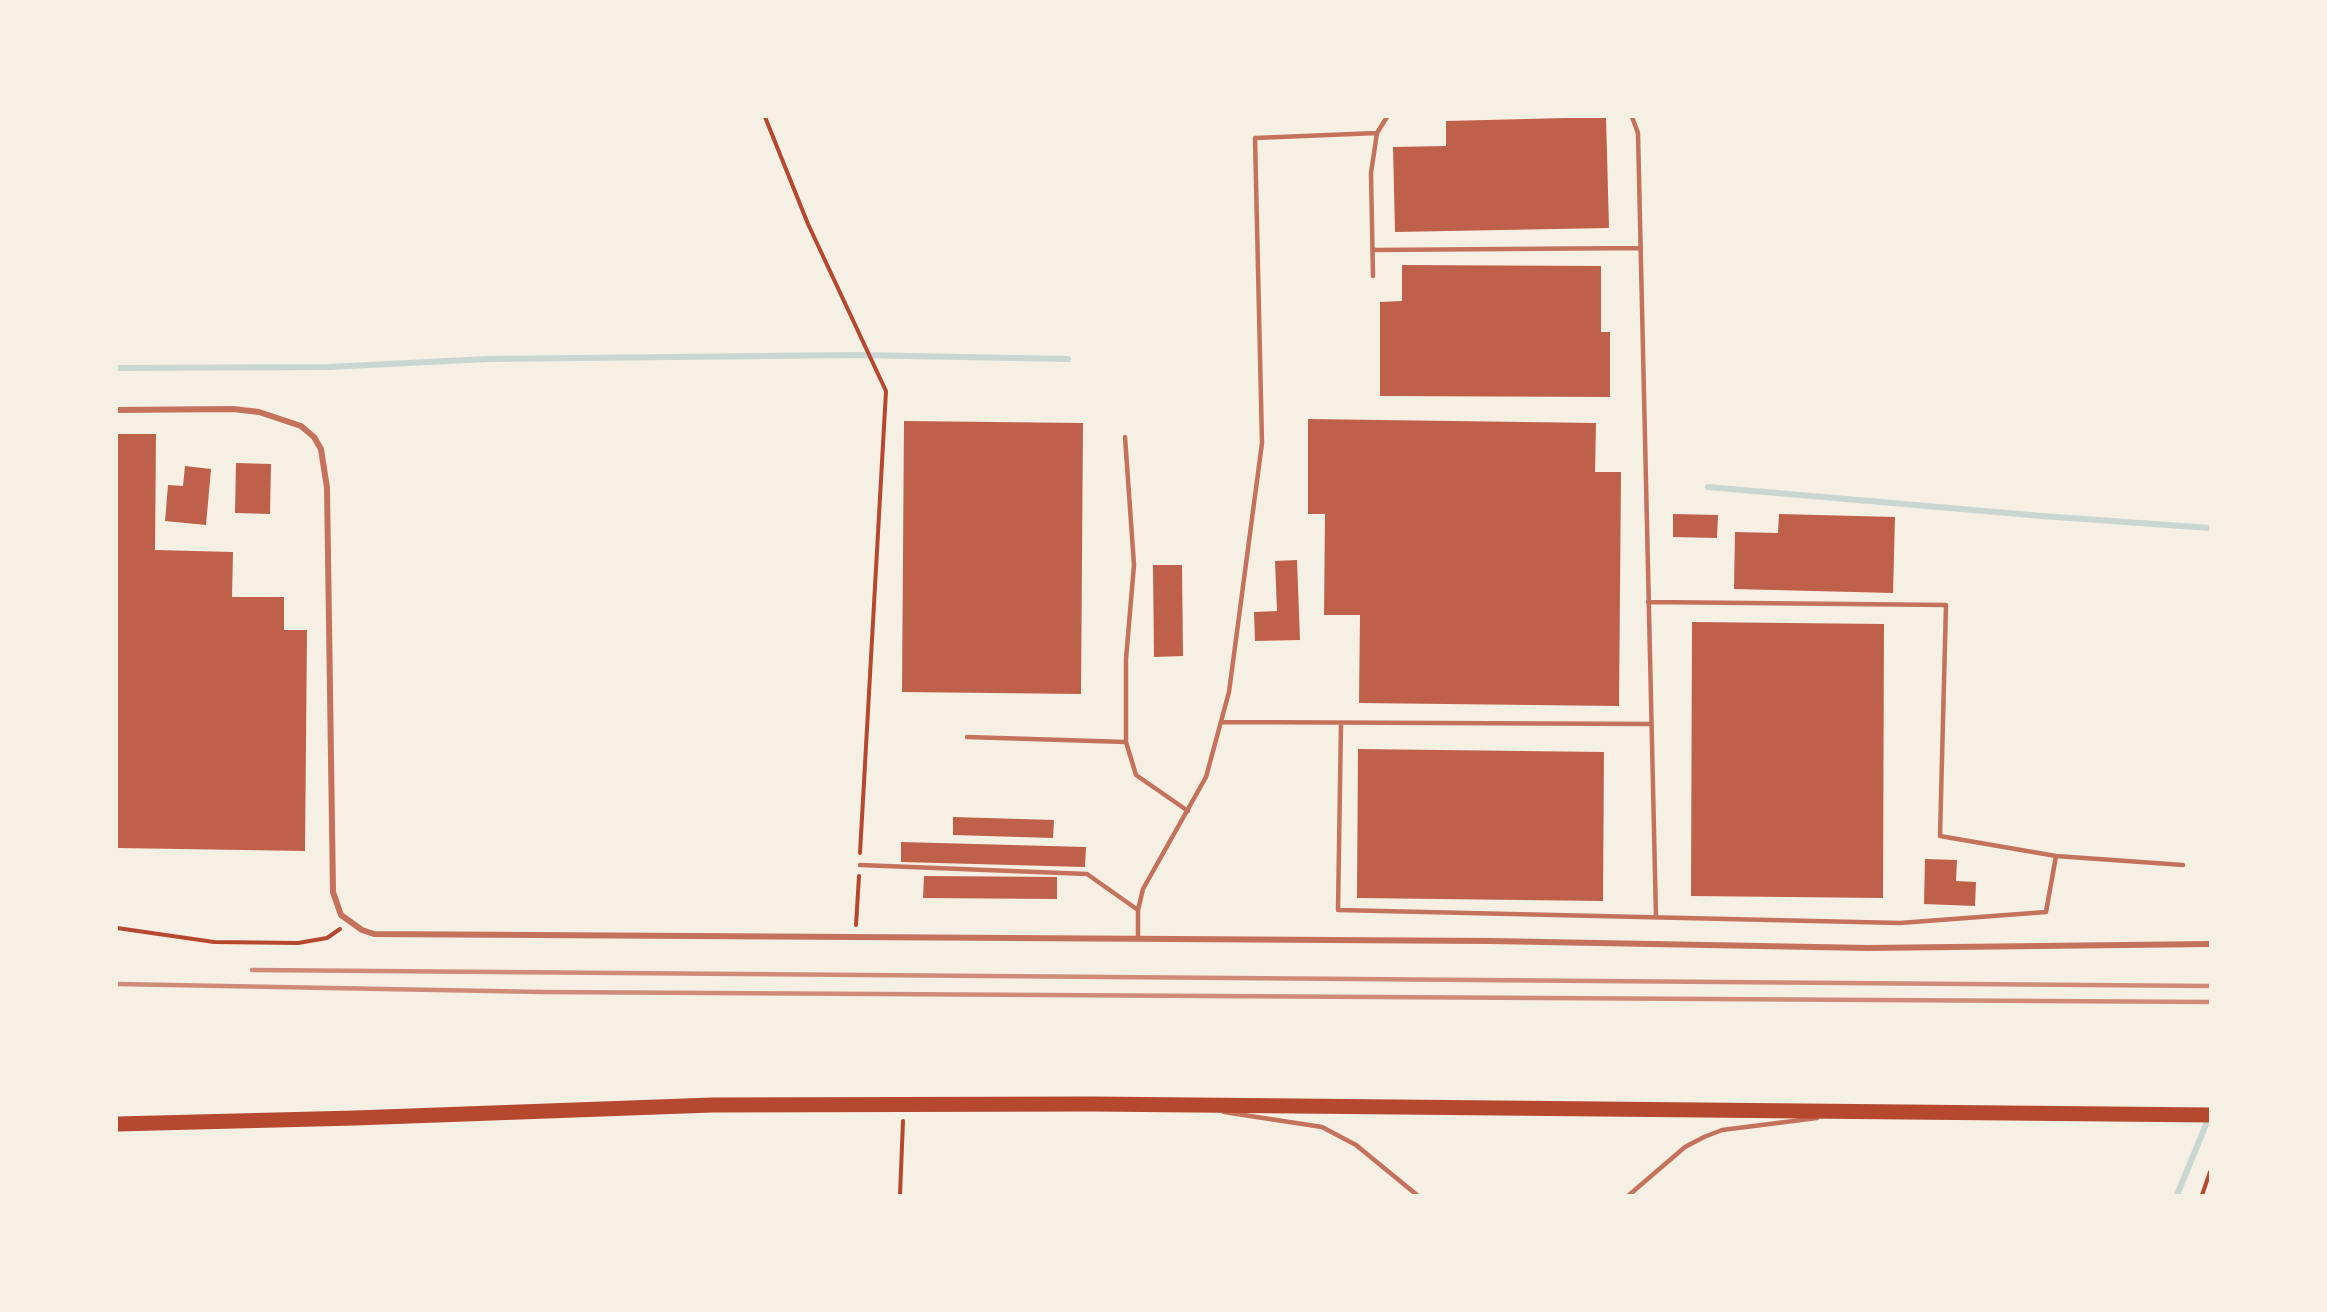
<!DOCTYPE html>
<html>
<head>
<meta charset="utf-8">
<style>
	body { margin:0 }
	#map { position:relative; width:2327px; height:1312px; overflow:hidden; background:#f6efe4; font-family:"Open Sans",sans-serif }
	canvas { display:block }
	.frame { position:absolute; inset:0; border:118px solid #f6efe4; pointer-events:none }
</style>
</head>
<body>
<div id="map">
<canvas width="2327" height="1312"></canvas>
<div class="frame"></div>
</div>
<script>
const c = document.querySelector('canvas').getContext('2d');
c.lineJoin = 'round';
function poly(rows) {
  const path = new Path2D();
  for (const r of rows) {
    path.moveTo(r[0], r[1]);
    for (let i = 2; i < r.length; i += 2) path.lineTo(r[i], r[i + 1]);
  }
  return path;
}
function strokePath(path, color, width, dash) {
  c.strokeStyle = color;
  c.lineWidth = width;
  c.lineCap = dash ? 'butt' : 'round';
  c.setLineDash(dash || []);
  c.stroke(path);
}
function paint(path, color) {
  c.fillStyle = color;
  c.fill(path, 'evenodd');
}
strokePath(poly([
	[117,368,329,367,487,359,857,355,1068,359],
	[1708,487,2042,516,2210,528],
	[2177,1195,2209,1117]
]), '#c9d6d2', 6);
paint(poly([
	[1606,117,1609,228,1395,232,1393,147,1446,146,1446,121],
	[1402,265,1601,266,1601,332,1610,332,1610,397,1380,396,1380,302,1402,301],
	[1308,419,1596,423,1595,472,1621,472,1619,706,1359,703,1360,615,1324,615,1325,514,1308,514],
	[904,421,1083,423,1081,694,902,692],
	[117,434,156,434,155,550,233,552,232,597,284,597,284,630,307,630,305,851,117,848],
	[236,463,271,464,270,514,235,513],
	[185,466,211,469,206,525,165,521,168,485,183,486],
	[1673,514,1718,515,1717,538,1673,537],
	[1779,514,1895,517,1893,593,1734,589,1735,532,1778,533],
	[1297,560,1300,640,1255,641,1254,612,1277,611,1275,561],
	[1153,565,1182,565,1183,656,1154,657],
	[1692,622,1884,624,1883,898,1691,896],
	[1358,749,1604,752,1603,901,1357,898],
	[953,817,1054,820,1053,838,953,835],
	[901,842,1086,847,1085,867,901,862],
	[1925,859,1957,860,1956,881,1976,882,1975,906,1924,904],
	[924,876,1057,877,1057,899,923,898]
]), '#bf614a');
strokePath(poly([
	[765,117,808,224,886,391,860,853],
	[856,925,859,876],
	[117,928,214,942,298,943,327,938,340,929],
	[900,1195,903,1121],
	[2202,1195,2210,1172]
]), '#b5482f', 4);
strokePath(poly([
	[1632,117,1638,133,1656,917],
	[1373,250,1641,248],
	[1373,276,1371,173,1377,133,1387,117],
	[1125,437,1134,565,1126,659,1126,742,1136,775,1188,811],
	[1648,602,1946,605,1940,836,2056,856,2183,865],
	[1221,722,1651,724],
	[1341,723,1338,910,1900,923,2046,912,2056,856],
	[967,737,1126,742],
	[860,865,1087,874,1138,910],
	[1138,939,1138,910,1143,889,1206,777,1229,692,1262,443,1255,138,1377,133],
	[1224,1112,1322,1127,1356,1145,1417,1195],
	[1629,1195,1685,1147,1704,1137,1722,1130,1817,1118]
]), '#c5725c', 4.5);
strokePath(poly([
	[117,410,233,409,259,412,301,426,314,437,321,449,327,488,333,892,341,915,362,930,374,934,1490,941,1868,948,2210,944]
]), '#c5725c', 6);
strokePath(poly([
	[117,1124,355,1118,712,1105,1092,1104,2210,1115]
]), '#b5482f', 15);
strokePath(poly([
	[252,970,2210,986],
	[117,984,543,992,2210,1002]
]), '#cf8b77', 4.5);
</script>
</body>
</html>
